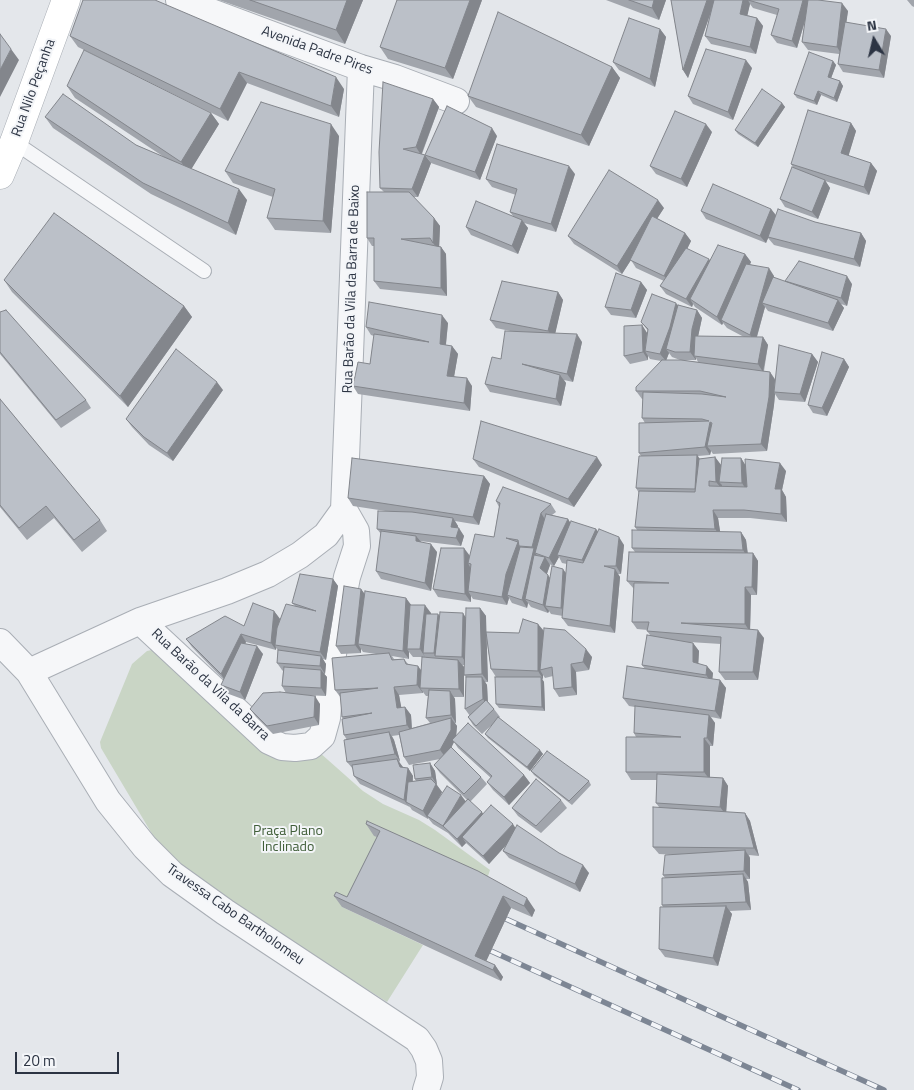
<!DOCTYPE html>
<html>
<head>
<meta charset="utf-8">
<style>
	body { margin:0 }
	#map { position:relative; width:914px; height:1090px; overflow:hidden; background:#e4e7eb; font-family:"Titillium Web",sans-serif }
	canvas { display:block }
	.north { position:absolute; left:849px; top:15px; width:50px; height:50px; -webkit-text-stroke:4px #f3f5f8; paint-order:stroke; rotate:351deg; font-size:14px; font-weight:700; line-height:20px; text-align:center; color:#2c3443 }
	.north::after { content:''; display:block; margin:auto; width:18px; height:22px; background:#2c3443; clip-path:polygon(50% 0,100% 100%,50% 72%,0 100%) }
	.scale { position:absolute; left:15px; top:1052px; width:104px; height:22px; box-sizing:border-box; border:2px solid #2c3443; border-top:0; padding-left:6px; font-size:15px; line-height:18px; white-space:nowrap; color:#2c3443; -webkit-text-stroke:4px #f3f5f8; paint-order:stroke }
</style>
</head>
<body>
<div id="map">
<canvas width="914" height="1090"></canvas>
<div class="north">N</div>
<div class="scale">20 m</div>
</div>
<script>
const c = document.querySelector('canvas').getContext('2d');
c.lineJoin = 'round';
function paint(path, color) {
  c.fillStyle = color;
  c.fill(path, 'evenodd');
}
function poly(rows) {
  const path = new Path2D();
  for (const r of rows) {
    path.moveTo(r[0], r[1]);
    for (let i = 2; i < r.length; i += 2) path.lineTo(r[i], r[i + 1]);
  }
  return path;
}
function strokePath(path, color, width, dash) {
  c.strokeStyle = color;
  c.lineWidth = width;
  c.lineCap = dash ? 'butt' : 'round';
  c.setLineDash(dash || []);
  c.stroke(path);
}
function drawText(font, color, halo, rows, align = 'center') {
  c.font = font + ' "Titillium Web",sans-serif';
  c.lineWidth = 4;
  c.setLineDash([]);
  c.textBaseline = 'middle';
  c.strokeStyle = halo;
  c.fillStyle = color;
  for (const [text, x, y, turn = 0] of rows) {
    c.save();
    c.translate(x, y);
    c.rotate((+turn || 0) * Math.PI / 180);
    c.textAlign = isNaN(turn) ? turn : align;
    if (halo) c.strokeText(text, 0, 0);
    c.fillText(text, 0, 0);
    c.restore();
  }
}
paint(poly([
	[156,649,218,702,319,752,363,791,383,804,419,820,435,830,490,870,486,882,388,843,342,907,423,945,387,1002,184,873,155,839,101,748,100,742,132,664,147,651]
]), '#c9d5c5');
const lane = poly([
	[14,142,204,271]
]);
const street = poly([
	[179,0,361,68,395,78,456,101],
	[140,621,269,741,282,747,295,748,311,746,322,736,327,718,333,654,339,619,347,577,357,546,356,531,344,510],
	[0,642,29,672,108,801,145,847,172,874,225,912,417,1039,424,1049,429,1061,430,1077,426,1090],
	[29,672,140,621,227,591,268,574,300,555,326,535,344,510,361,68]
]);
const secondary = poly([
	[0,175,14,142,66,0]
]);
strokePath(lane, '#a9aeb5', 16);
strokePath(street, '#a9aeb5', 28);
strokePath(secondary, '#a9aeb5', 29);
strokePath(lane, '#f6f7f9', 14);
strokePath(street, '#f6f7f9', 26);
strokePath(secondary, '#fff', 28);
const rail = poly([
	[506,919,884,1090],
	[491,951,798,1090]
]);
strokePath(rail, '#7d8694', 5.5);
strokePath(rail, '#f3f5f8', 4, [11]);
paint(poly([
	[219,0,363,0,345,44],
	[482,0,453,79,388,59,380,47],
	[606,0,666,0,659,20],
	[671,0,818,0,848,11,846,22,891,36,884,78,843,72,838,64,839,54,808,50,802,42,805,21,797,48,777,43,771,35,777,15,753,8,750,4,747,15,757,18,763,26,756,54,711,44,705,36,710,15,688,78,683,70],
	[907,0,914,0,914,7,912,6],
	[660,29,666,37,655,87,619,70,613,62],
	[70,36,344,89,339,117,247,83,228,121,78,47],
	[833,61,836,65,831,78,840,81,843,86,837,102,821,95,817,105,797,98,794,94],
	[612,67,620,78,589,146,476,107,468,96],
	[752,68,733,120,693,104,688,96],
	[67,86,211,113,219,124,191,169,247,200,236,235,151,194,53,128,45,117,136,145,164,157,75,98],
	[433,99,439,107,422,154,431,163,418,197,413,197,434,218,440,226,439,246,441,247,446,254,447,296,380,289,374,281,374,246,372,246,367,238,384,192,380,188],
	[782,103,785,107,758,147,738,134,735,130],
	[851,123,856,131,848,156,871,163,877,171,869,195,825,181,830,188,818,219,785,207,780,199,793,167,791,164],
	[712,132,687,187,656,174,650,166],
	[339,136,331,233,275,230,267,218,273,197,233,183,225,171],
	[497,136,480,180,431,163,425,155],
	[575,174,556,232,524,223,528,228,518,254,471,235,466,227,513,216,510,212,516,195,492,187,486,179],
	[664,208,657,218,685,233,691,241,687,249,710,261,745,254,751,262,750,264,774,276,774,278,786,282,785,281,852,284,847,306,841,304,844,308,833,331,768,311,765,307,757,337,763,337,768,345,764,371,770,372,775,379,812,354,818,362,805,402,779,400,775,394,774,405,767,451,713,454,711,451,710,455,698,456,700,459,715,457,721,465,721,468,741,458,745,465,786,471,782,490,786,497,787,522,750,518,718,518,720,532,741,532,746,540,748,553,753,553,758,561,757,595,751,595,750,629,764,638,758,680,725,680,719,672,721,644,689,642,693,643,699,651,698,663,713,673,712,679,720,680,726,688,721,719,711,717,715,723,713,746,710,746,710,777,723,778,728,786,726,812,745,813,750,821,759,856,749,855,750,858,750,879,746,879,748,882,751,910,729,911,732,914,718,966,665,957,659,949,663,907,662,905,665,878,663,875,675,855,659,854,653,847,659,807,656,803,657,780,631,780,626,772,636,737,634,733,635,707,629,706,623,698,645,669,642,665,650,635,647,631,648,630,637,629,632,622,634,589,627,581,635,552,632,548,637,530,635,527,639,493,636,488,641,456,639,453,645,423,642,418,643,399,642,399,636,391,661,361,650,359,648,356,648,360,630,364,624,356,642,325,647,333,648,331,641,322,678,305,697,310,702,318,698,336,744,337,727,328,723,323,722,325,695,307,693,304,692,307,666,294,660,286,664,281,636,268,631,260,622,274,574,244,568,236],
	[669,353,672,357,680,360,666,360],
	[696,358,698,362,682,360,696,360],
	[771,209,776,215,815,222,861,233,866,241,860,267,774,245,768,238,766,243,706,219,701,211],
	[4,280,184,306,192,317,128,407,12,292],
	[641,282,647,290,636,318,611,315,605,307],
	[558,292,563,300,555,333,582,342,573,382,564,380,566,383,561,406,490,392,485,384,501,359,515,332,496,328,490,320],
	[0,312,86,400,91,408,61,428,0,354],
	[448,323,446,345,452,346,458,354,454,376,472,386,470,411,358,394,353,386,370,364,374,336,371,335,366,327],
	[844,359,849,367,827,416,813,413,808,405],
	[223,390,173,461,149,445,132,427,126,419],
	[0,399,100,520,107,531,82,552,54,518,27,540,0,507],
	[473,459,602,465,574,507,479,467],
	[484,476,490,484,479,525,455,521,458,526,458,528,464,536,461,546,420,541,437,552,431,591,381,579,376,571,381,534,377,529,392,512,353,506,348,498],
	[496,501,551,504,556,512,552,515,568,519,570,523,596,529,598,532,624,545,621,574,618,574,620,577,615,633,568,626,562,618,563,616,551,614,549,611,548,613,531,607,528,603,527,608,512,603,509,598,507,605,473,599,471,596,471,602,438,597,433,589,470,556,494,537,499,507],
	[559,557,562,563,567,564,566,574,550,578,547,574,550,565,549,564,554,566],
	[333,579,338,586,326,660,323,659,326,664,325,674,324,674,327,677,326,696,304,695,320,704,319,725,273,734,256,717,250,709,286,693,282,686,283,671,282,670,277,663,278,650,276,648,276,650,246,642,245,643,263,654,245,700,226,693,221,685,224,680,192,647,186,639,244,626,274,611,280,619,295,606,292,603],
	[361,589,365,595,406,598,410,605,431,613,431,614,438,614,439,616,466,617,480,608,486,616,486,632,519,633,544,631,592,657,589,670,576,672,577,695,559,697,554,689,553,676,545,678,543,675,543,679,542,679,544,682,545,711,499,708,496,704,496,677,491,669,486,636,488,682,485,682,487,685,488,702,494,709,500,717,499,718,543,754,530,771,488,738,485,734,494,723,482,734,473,725,468,717,470,716,465,709,466,677,464,675,465,665,462,665,464,667,464,697,454,697,455,699,456,723,455,723,457,726,456,735,524,775,530,783,509,805,493,790,487,782,491,778,458,748,454,742,451,748,481,777,487,784,470,802,483,814,516,828,589,873,580,892,509,858,503,851,506,845,489,864,466,843,462,847,448,833,433,824,428,818,428,819,412,810,410,807,360,784,354,776,353,769,347,762,347,740,344,735,344,719,342,717,341,698,335,690,376,654,363,652,361,649,361,653,341,654,336,646],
	[409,652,413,657,426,657,421,670,408,664,404,659,394,659,392,656,409,659],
	[423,692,426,696,428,696,426,718,430,723,412,728,411,715,405,707,401,708,399,695,423,693],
	[399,735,404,757,409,765,440,759,434,765,440,773,467,800,465,801,437,802,442,792,437,785,435,771,430,763,415,779,416,781,413,781,413,776,408,768,403,768,399,762,400,761,394,740,392,736],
	[531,771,589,781,591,785,572,805,534,775],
	[561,800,567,808,541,833,518,816,512,808],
	[366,824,535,910,532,917,511,908,486,961,495,965,503,977,501,981,342,907,334,896,347,897,377,837,374,836]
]), '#a1a5ac');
paint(poly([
	[347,0,363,0,345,44,336,30],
	[470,0,482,0,453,79,445,68],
	[654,0,666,0,659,20,652,8],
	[707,0,715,0,688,78,683,70],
	[743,0,751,0,748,0,750,4,746,22,740,14],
	[803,0,811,0,797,48,792,41],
	[842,3,848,11,842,55,837,47],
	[757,18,763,26,756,54,750,47],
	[660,29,666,37,655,87,650,79],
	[886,29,891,36,884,78,879,70],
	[11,49,19,60,0,97,0,70],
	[746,60,752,68,733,120,728,112],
	[833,61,836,65,830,81,828,77],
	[612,67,620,78,589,146,581,135],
	[239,72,247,83,228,121,220,109],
	[336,77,344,89,339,117,331,106],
	[840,81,843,86,837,102,834,98],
	[818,91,821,95,817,105,814,101],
	[433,99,439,107,421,155,416,147],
	[782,103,785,107,758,147,755,143],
	[211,113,219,124,189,173,181,162],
	[851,123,856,131,847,161,841,153],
	[331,124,339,136,331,233,323,221],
	[706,124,712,132,687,187,681,179],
	[492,128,497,136,480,180,475,172],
	[425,155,431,163,418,197,412,189],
	[871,163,877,171,869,195,864,187],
	[569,166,575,174,556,232,551,224],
	[825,180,830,188,818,219,812,212],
	[239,189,247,200,236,235,228,223],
	[658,200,664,208,622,274,617,266],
	[771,209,777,217,766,243,760,236],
	[434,218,440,226,439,251,433,243],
	[522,220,528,228,518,254,512,246],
	[685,233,691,241,670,284,664,276],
	[861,233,866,241,860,267,854,259],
	[441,247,446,254,447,296,441,288],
	[745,254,751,262,724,322,721,320,723,323,722,325,717,317],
	[709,259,715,267,690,299,693,304,692,307,686,299],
	[769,268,774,276,766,304,762,303,765,307,755,343,750,335],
	[847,276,852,284,847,306,841,298],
	[641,282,647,290,636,318,631,310],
	[558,292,563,300,554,339,548,331],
	[838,300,844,308,833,331,828,323],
	[676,303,681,310,666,349,669,353,666,361,660,354],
	[184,306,192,317,128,407,120,396],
	[697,310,702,318,694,356,696,358,696,360,690,352,692,329],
	[442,315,448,323,445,352,440,344],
	[642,325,647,333,645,351,648,356,648,360,643,352],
	[577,334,582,342,573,382,567,374],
	[763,337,768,345,763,372,758,364],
	[452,346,458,354,453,383,447,376],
	[812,354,818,362,805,402,800,394],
	[844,359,849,367,827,416,822,408],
	[770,372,775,380,774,392,775,394,774,405,767,451,761,444],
	[560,375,566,383,561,406,556,399],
	[467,378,472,386,470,411,464,403],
	[217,382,223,390,173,461,167,453],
	[710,422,715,430,707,446,711,451,710,455,705,447],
	[697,455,702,463,700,497,695,489],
	[597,457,602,465,574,507,568,499],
	[715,457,721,465,722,482,719,482,722,485,722,489,716,482],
	[741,458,746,466,747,491,742,483],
	[780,463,786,471,782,490,786,497,787,522,781,514,775,489],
	[484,476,490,484,479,525,473,517],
	[713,510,718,518,721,537,715,529],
	[541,513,546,521,535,553,539,558,525,599,528,603,527,608,522,600,533,549,532,547],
	[453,518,458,526,456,534,451,527],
	[568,519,573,527,557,555,559,557,554,566,549,558],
	[459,528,464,536,461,546,456,538],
	[596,529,602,537,587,568,582,560],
	[741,532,746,540,748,558,743,550],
	[416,536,422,543,416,541],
	[619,537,624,545,621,574,616,566],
	[518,542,521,546,519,546,523,551,507,595,509,598,507,605,502,597,506,574],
	[431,544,437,552,431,591,425,583],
	[464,548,470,556,468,563,470,567,471,592,468,591,471,596,471,602,465,594],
	[753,553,758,561,757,595,752,587],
	[545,557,550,565,546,576,540,568],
	[563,569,569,577,566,616,561,608],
	[615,569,620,577,615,633,610,626],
	[548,575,553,583,545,606,549,611,548,613,543,605],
	[333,579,338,586,326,660,320,652],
	[745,587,751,595,750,632,745,624],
	[361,589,367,597,358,644,361,649,361,653,355,645],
	[406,598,412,606,407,649,409,652,409,659,403,651],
	[425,605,431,613,426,653,423,653,425,657,420,649],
	[480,608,486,616,488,682,482,674],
	[274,611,280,619,275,645,276,648,276,650,271,643],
	[463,613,468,621,468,665,462,657],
	[438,614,443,622,435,656,434,653],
	[538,624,544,631,540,670,543,675,543,679,538,671],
	[758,630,764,638,758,680,753,672],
	[241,634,246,642,226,682,221,674],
	[693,643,699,651,698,670,693,662],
	[257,646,263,654,245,700,240,692],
	[586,649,592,657,589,670,583,662],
	[321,656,326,664,325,674,320,666],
	[458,660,464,667,464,697,459,689],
	[571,664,576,672,577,695,572,687],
	[418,666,424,674,420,688,423,692,423,693,417,685],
	[707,666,713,673,712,683,706,675],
	[321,670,327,677,326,696,321,688],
	[482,677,487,685,488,707,483,699],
	[541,677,544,682,545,711,542,707],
	[720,680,726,688,721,719,715,711],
	[394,687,399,695,403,716,397,708],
	[450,691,455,699,456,723,451,715],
	[315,696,320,704,319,725,314,717],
	[405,707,411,715,412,733,407,725],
	[709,715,715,723,713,746,707,738],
	[451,718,457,726,456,738,452,740,454,742,446,758,440,750],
	[389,732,394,740,400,761,395,754],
	[704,738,710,746,710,780,704,772],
	[540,750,543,754,530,771,527,767],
	[397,759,403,767,406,775,400,767],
	[430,763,435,771,437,785,432,777],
	[408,768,413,776,410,804,406,802,410,808,404,800],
	[524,775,530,783,509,805,504,797],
	[723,778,728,786,726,815,720,807],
	[436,784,442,792,429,817,427,816,428,819,423,811],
	[461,795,467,803,443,826],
	[482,812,487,820,462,837,466,843,462,847,457,839],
	[745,813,750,821,759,856,754,848],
	[513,824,518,832,489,864,483,856],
	[745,850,750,858,750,879,744,871],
	[583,865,589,873,580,892,575,884],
	[743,874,748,882,751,910,746,902],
	[503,896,511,908,484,966,475,956],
	[527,898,535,910,532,917,524,906],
	[726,906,732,914,718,966,713,958],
	[495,965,503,977,501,981,493,970]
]), '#83868c');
const building = poly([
	[83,0,155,0,336,77,331,106,239,72,220,109,70,36,83,0],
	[250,0,347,0,336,30,250,0],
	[397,0,470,0,445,68,380,47,397,0],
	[629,0,654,0,652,8,629,0],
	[671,0,707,0,683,70,671,0],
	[714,0,743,0,740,14,757,18,750,47,705,36,714,0],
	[748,0,803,0,792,41,771,35,779,9,748,0],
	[808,0,818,0,842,3,837,47,802,42,808,0],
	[498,12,612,67,581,135,468,96,498,12],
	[629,18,660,29,650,79,613,62,629,18],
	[845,22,886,29,879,70,838,64,845,22],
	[0,34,11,49,0,70,0,34],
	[706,49,746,60,728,112,688,96,706,49],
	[84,50,211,113,181,162,67,86,84,50],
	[809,52,833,61,828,77,840,81,834,98,818,91,814,101,794,94,809,52],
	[383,82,433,99,416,147,403,149,425,155,412,189,380,188,379,152,383,82],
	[762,89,782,103,755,143,735,130,762,89],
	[63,94,136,145,239,189,228,223,143,183,45,117,63,94],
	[261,102,331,124,323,221,267,218,275,189,225,171,261,102],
	[447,106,492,128,475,172,425,155,447,106],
	[808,110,851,123,841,153,871,163,864,187,791,164,808,110],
	[675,111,706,124,681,179,650,166,675,111],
	[497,144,569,166,551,224,510,212,517,189,486,179,497,144],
	[792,167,825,180,812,212,780,199,792,167],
	[609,170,658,200,617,266,568,236,609,170],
	[713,184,771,209,760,236,701,211,713,184],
	[367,192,409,192,434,218,433,243,430,238,401,239,441,247,441,288,374,281,374,238,367,238,367,192],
	[476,201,522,220,512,246,466,227,476,201],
	[778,209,815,222,861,233,854,259,768,237,778,209],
	[54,213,184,306,120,396,4,280,54,213],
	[652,216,685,233,664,276,630,260,652,216],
	[718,245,745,254,717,317,690,299,718,245],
	[686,248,709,259,686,299,660,286,686,248],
	[799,261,847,276,841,298,785,281,799,261],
	[746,264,769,268,750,335,721,320,746,264],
	[616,273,641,282,631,310,605,307,616,273],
	[773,277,838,300,828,323,762,303,773,277],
	[502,281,558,292,548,331,490,320,502,281],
	[652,294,676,303,670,327,660,354,645,351,648,329,641,322,652,294],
	[369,302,442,315,440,344,452,346,447,376,467,378,464,403,353,386,358,362,370,364,374,334,429,342,366,327,369,302],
	[678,305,697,310,692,329,690,352,675,352,666,349,678,305],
	[6,310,86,400,56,420,0,352,0,312,6,310],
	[642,325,643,352,624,356,624,326,642,325],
	[505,331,577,334,567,374,522,364,560,375,556,399,485,384,492,357,501,359,505,331],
	[695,336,763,337,758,364,694,356,695,336],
	[779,345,812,354,800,394,774,392,779,345],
	[176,349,217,382,167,453,144,437,126,419,176,349],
	[822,352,844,359,822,408,808,405,822,352],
	[662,360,681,360,770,372,769,397,761,444,707,446,712,423,710,422,705,447,639,453,639,423,709,421,702,419,642,418,643,392,702,394,726,397,700,391,636,391,636,387,662,360],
	[0,399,100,520,74,540,46,506,19,528,0,505,0,399],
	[481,421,597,457,568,499,473,459,481,421],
	[697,455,695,489,636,488,639,456,697,455],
	[715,457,716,482,709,481,709,486,747,487,745,459,780,463,775,489,781,489,781,514,744,510,713,510,715,529,635,527,639,491,695,492,699,459,715,457],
	[352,458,484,476,473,517,348,498,352,458],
	[722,458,741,458,742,483,719,482,722,458],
	[503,487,551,504,541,513,532,547,519,546,518,540,506,538,518,542,506,574,502,597,468,591,471,564,468,563,475,534,494,537,500,503,496,501,503,487],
	[378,511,412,512,453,518,451,527,459,528,456,538,377,529,378,511],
	[546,514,568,519,549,558,535,553,546,514],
	[571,521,596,529,582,560,557,555,571,521],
	[599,529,619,537,616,566,604,566,615,569,610,626,562,618,567,560,583,563,599,529],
	[632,530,741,532,743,550,632,548,632,530],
	[381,531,416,536,416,541,431,544,425,583,376,571,381,531],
	[520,547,534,548,522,600,507,595,520,547],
	[441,548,464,548,465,594,433,589,441,548],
	[629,552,753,553,752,587,745,587,745,624,681,623,758,630,753,672,719,672,721,637,647,631,649,622,632,622,634,583,669,583,627,581,629,552],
	[534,555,545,557,540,568,548,575,543,605,525,599,534,555],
	[552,566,563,569,561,608,545,606,552,566],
	[300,574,333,579,320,652,275,645,277,628,286,604,316,611,292,603,300,574],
	[344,586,361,589,355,645,336,646,344,586],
	[365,591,406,598,403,651,358,644,365,591],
	[253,603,274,611,271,643,241,634,221,674,186,639,225,616,244,626,253,603],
	[410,605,425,605,420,649,407,649,410,605],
	[466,608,480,608,482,674,464,675,466,608],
	[440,612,463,613,462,657,435,656,440,612],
	[426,614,438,614,434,653,423,653,426,614],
	[523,619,538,624,538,671,491,669,486,632,519,633,523,619],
	[544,628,565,630,586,649,583,662,571,664,572,687,554,689,552,667,540,670,544,628],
	[647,635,693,643,693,662,707,666,706,675,642,665,647,635],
	[241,643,257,646,240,692,221,685,241,643],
	[278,650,321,656,320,666,277,663,278,650],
	[389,653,392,660,404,659,406,664,418,666,417,685,394,687,397,708,405,707,407,725,344,735,342,719,372,713,342,717,340,693,378,688,335,690,332,658,389,653],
	[422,657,458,660,459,689,420,688,422,657],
	[627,666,720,680,715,711,623,698,627,666],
	[284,667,321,670,321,688,282,686,284,667],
	[466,677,482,677,483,699,465,709,466,677],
	[495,677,541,677,542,707,496,704,495,677],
	[429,690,450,691,451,715,426,718,429,690],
	[280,692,315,696,314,717,267,726,250,709,263,693,280,692],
	[486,700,494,709,476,726,468,717,486,700],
	[635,706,709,715,707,738,704,738,704,772,626,772,626,737,681,737,634,733,635,706],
	[498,717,540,750,527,767,485,734,498,717],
	[451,718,451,730,440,750,404,757,399,732,451,718],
	[468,723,524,775,504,797,487,782,492,776,452,740,468,723],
	[389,732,395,754,347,762,344,740,389,732],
	[451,747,481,777,464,794,434,765,451,747],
	[547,751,589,781,569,801,531,771,547,751],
	[397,759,400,767,408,768,404,800,354,776,352,765,397,759],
	[430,763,432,777,415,779,413,765,430,763],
	[657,774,723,778,720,807,656,803,657,774],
	[431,779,436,784,423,811,406,802,408,782,431,779],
	[536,779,561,800,536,826,512,808,536,779],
	[447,786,461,795,443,826,427,816,447,786],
	[468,799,482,812,457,839,443,826,468,799],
	[491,805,513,824,483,856,462,837,491,805],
	[653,807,745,813,754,848,653,847,653,807],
	[367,821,478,871,527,898,524,906,503,896,475,956,495,965,493,970,334,896,336,892,347,897,380,831,366,824,367,821],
	[517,825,559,853,583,865,575,884,503,851,517,825],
	[745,850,744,871,663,875,665,855,745,850],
	[743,874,746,902,662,905,662,878,743,874],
	[726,906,713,958,659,949,660,907,726,906]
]);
paint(building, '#bbc0c8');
strokePath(building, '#83868c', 1);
drawText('14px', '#2c3443', '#f3f5f8', [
	["Avenida Padre Pires",317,51,20],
	["Rua Nilo Peçanha",34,88,-70],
	["Rua Barão da Vila da Barra de Baixo",352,289,-88],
	["Rua Barão da Vila da Barra",210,685,43],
	["Travessa Cabo Bartholomeu",235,915,35]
]);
drawText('14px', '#405e39', '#f3f5f8', [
	["Praça Plano",288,832],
	["Inclinado",288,848]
]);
</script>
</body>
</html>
